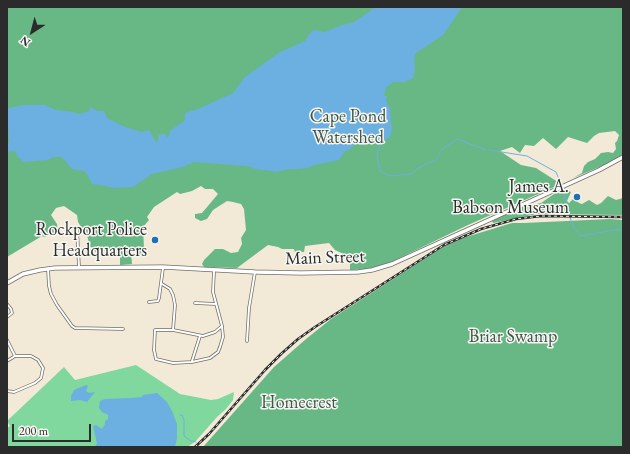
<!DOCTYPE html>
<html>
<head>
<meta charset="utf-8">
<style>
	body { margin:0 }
	#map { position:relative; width:630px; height:454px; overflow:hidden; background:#f2ead7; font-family:"EB Garamond",serif }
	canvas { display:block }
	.frame { position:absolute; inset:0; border:8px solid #2b2b2b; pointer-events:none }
	.north { position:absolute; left:12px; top:12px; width:40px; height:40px; -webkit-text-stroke:3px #f6f6f2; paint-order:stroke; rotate:216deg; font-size:11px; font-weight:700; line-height:16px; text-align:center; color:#2b2b2b }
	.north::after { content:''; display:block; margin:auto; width:14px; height:18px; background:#2b2b2b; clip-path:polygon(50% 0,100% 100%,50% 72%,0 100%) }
	.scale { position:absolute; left:12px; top:424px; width:79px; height:18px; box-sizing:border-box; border:2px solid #2b2b2b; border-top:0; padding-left:5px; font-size:12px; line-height:14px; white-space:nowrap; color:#2b2b2b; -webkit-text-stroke:3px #f6f6f2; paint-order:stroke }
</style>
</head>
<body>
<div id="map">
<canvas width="630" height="454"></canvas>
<div class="frame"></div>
<div class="north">N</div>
<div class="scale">200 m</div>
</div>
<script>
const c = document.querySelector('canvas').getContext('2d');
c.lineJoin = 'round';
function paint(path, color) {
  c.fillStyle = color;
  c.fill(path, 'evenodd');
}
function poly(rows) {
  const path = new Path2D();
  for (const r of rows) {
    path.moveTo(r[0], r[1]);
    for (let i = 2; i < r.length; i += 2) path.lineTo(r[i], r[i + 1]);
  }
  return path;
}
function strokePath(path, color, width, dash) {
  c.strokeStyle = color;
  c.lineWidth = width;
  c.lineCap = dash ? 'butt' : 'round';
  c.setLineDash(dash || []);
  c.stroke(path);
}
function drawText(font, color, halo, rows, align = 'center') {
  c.font = font + ' "EB Garamond",serif';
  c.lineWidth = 3;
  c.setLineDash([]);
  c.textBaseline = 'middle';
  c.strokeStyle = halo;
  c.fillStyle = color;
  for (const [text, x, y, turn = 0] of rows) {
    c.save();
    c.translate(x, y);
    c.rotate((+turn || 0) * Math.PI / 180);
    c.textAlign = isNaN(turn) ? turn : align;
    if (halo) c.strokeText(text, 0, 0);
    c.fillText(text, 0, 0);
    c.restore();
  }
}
paint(poly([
	[136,365,180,394,211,400,218,399,234,392,233,400,226,409,217,417,195,442,187,447,7,447,7,428,10,426,7,421,64,367,75,380]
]), '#80d89e');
paint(poly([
	[7,7,623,7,623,155,609,163,573,178,582,173,584,166,588,162,595,159,601,153,608,152,613,153,616,149,615,143,617,141,619,135,615,131,599,133,594,136,587,143,568,137,556,149,543,138,534,146,525,145,520,153,512,147,500,151,521,165,536,168,561,184,468,225,385,265,367,269,350,270,350,257,335,250,329,243,305,246,304,252,295,252,294,249,282,249,278,247,268,245,237,268,204,267,202,264,204,260,215,249,223,249,231,253,238,252,242,244,241,238,246,230,244,209,241,204,233,202,227,201,213,210,207,219,201,221,195,218,195,214,202,213,218,194,213,189,205,189,201,186,192,191,180,194,177,192,154,207,147,217,149,220,143,227,144,249,141,257,138,255,137,251,131,252,132,264,120,265,120,248,113,248,114,253,108,253,107,250,95,252,94,248,90,247,86,231,81,227,78,222,77,215,64,206,56,208,51,215,57,224,58,232,45,237,42,236,7,257],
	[563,190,569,191,571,192,567,201,569,203,574,198,579,203,582,204,589,200,597,205,601,203,608,196,616,200,623,198,623,215,537,214,493,223,492,221,520,208,541,203,557,192],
	[610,219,623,220,623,447,203,447,274,367,306,339,331,319,443,247,466,237,512,223,524,223]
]), '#68b885');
paint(poly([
	[376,7,462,7,443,35,416,53,414,57,415,69,413,78,405,82,393,82,386,88,384,95,385,96,387,96,386,101,390,108,391,124,392,129,390,137,378,144,362,143,355,144,349,150,345,151,339,160,314,165,308,168,283,170,277,172,265,170,260,170,246,166,194,162,183,167,152,174,133,187,114,188,106,186,92,184,87,174,84,171,72,169,62,157,53,157,48,160,23,162,22,160,18,157,16,153,13,151,7,152,7,145,9,142,7,111,9,108,23,105,45,105,56,110,73,112,79,114,89,111,91,107,97,111,104,111,107,118,125,127,142,132,149,130,157,143,159,134,165,134,168,138,170,131,185,120,185,113,198,109,233,93,245,77,280,52,305,41,310,33,314,30,325,32,339,26,354,22],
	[86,385,88,386,86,391,89,393,95,392,87,402,80,400,71,401,71,396,74,390],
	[157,393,167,402,172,411,177,424,177,438,175,447,94,447,97,444,93,426,96,425,102,429,105,424,105,421,108,419,108,415,102,412,99,408,100,401,105,399,131,398,142,397,143,395]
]), '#6cafe1');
strokePath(poly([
	[378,144,379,147,377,156,380,171,390,176,411,174,420,167,436,160,442,149,457,139,486,150],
	[489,150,527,156,556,172,561,184],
	[563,190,569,214],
	[570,217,573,227,581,236,613,230],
	[614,230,623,229],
	[180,415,182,415,184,420,184,436,191,441,194,441,196,442]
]), '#6cafe1', 1);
const street = poly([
	[77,229,79,267],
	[48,269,49,286,51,294,57,305,72,326,75,328,123,329],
	[214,271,213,292,222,326],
	[162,284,170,289,173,295,175,305,173,330],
	[149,302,158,301,159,298,163,268],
	[195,303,216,304],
	[7,304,11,309,12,313,7,317],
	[222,326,223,337,220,347,218,352,210,358,192,362,173,363,156,359,154,350,155,330,173,330,203,336,215,332,222,326],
	[7,340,15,356],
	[247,341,249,308,255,272],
	[7,361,15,356,31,356,38,360,43,368,41,378,35,383,14,392,7,391],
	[192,361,200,336]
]);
const primary = poly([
	[7,283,23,274,40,270,55,268,163,267,255,272,301,273,358,272,372,270,392,264,599,170,623,157]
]);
strokePath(street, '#716e67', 3.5);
strokePath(primary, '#716e67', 5);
strokePath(street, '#fff', 2);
strokePath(primary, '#fff', 3.5);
const rail = poly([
	[195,447,209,434,265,370,281,354,298,339,315,327,444,245,481,229,516,219,541,216,623,217]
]);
strokePath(rail, '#2b2b2b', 2.5);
strokePath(rail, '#f6f6f2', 1, [3]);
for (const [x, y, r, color] of [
	[577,197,4,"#1f6fb2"],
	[155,240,4,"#1f6fb2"]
]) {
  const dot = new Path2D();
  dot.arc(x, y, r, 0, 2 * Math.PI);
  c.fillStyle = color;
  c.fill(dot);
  strokePath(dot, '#f6f6f2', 1.5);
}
drawText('18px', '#405648', '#f6f6f2', [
	["Cape Pond",348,117],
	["Watershed",348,138],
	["Briar Swamp",513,337],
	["Homecrest",299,403]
]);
drawText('18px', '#2b2b2b', '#f6f6f2', [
	["James A.",569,187],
	["Babson Museum",569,208],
	["Rockport Police",147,230],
	["Headquarters",147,251]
], 'right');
drawText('18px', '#2b2b2b', '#f6f6f2', [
	["Main Street",325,258,-2]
]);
</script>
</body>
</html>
